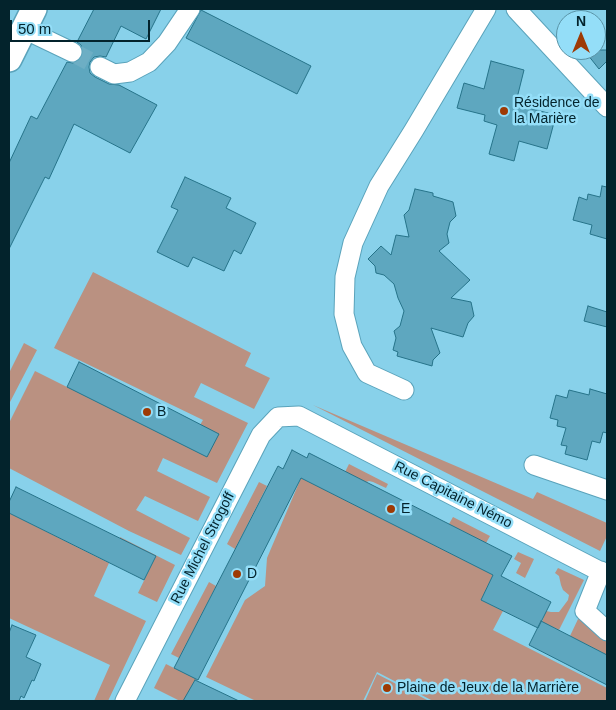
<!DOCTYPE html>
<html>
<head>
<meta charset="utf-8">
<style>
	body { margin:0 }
	#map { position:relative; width:616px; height:710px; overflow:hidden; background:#88d1ea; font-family:Arial,sans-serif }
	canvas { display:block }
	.frame { position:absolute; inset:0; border:10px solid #03232c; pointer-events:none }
	.north { position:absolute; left:556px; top:10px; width:50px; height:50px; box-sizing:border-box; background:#94def8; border:1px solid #5a93a6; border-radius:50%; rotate:0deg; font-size:14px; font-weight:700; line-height:20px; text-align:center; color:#03232c }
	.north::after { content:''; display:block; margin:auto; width:18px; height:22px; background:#9e3a04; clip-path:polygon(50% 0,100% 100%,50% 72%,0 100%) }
	.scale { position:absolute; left:10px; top:20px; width:140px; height:22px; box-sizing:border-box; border:2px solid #03232c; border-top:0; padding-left:6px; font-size:15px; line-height:18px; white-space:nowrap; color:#03232c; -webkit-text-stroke:4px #94def8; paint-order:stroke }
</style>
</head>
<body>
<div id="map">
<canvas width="616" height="710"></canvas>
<div class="frame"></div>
<div class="north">N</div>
<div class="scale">50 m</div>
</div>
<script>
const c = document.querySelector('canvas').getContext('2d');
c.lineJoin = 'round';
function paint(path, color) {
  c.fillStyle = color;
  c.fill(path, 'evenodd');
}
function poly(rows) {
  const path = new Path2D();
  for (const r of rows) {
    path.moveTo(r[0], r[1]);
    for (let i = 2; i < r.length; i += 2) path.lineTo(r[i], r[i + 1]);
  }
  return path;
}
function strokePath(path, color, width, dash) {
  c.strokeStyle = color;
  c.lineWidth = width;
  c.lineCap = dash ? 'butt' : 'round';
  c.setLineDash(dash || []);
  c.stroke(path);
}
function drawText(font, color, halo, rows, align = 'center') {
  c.font = font + ' Arial,sans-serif';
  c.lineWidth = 5;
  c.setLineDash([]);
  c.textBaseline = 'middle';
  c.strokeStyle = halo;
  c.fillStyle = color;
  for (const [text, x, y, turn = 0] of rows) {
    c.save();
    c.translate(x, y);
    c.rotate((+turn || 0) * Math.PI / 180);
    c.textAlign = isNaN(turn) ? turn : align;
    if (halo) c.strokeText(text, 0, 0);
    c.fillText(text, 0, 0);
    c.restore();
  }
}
paint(poly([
	[93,272,251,353,245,366,270,378,254,409,201,383,194,397,248,423,217,483,163,458,157,471,210,497,198,521,145,496,136,510,190,538,181,555,129,531,9,468,9,423,35,371,207,457,200,425,203,420,54,348],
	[24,343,37,350,9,404,9,373],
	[313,405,533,499,537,492,607,523,607,536,600,551],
	[349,464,388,484,386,488,373,482,369,481,366,482,345,472],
	[301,478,493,575,481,600,503,611,493,630,607,688,607,701,433,701,377,672,363,701,256,701,206,677,245,600,265,586,267,558],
	[259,482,267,486,235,549,227,544],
	[9,513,109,563,94,596,146,621,108,701,94,701,110,665,9,618],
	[453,517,490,536,486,543,449,524],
	[120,537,175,565,157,602,138,593,156,556,120,539],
	[518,552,534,559,525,578,516,573,521,563,514,559],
	[558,568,584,580,559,630,542,622,546,611,551,612,559,612,568,600,569,595,563,590,561,585,559,576,555,573],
	[209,582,216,586,179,658,171,654],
	[579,617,607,642,607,655,570,636],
	[166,664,196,679,184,701,180,701,154,688],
	[377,674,429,701,365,701]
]), '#ba9181');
const building = poly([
	[94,9,161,9,146,39,121,26,106,57,100,56,94,57,90,62,89,67,90,73,95,77,109,84,119,85,157,105,130,153,74,124,49,179,45,177,9,249,9,163,31,116,37,119,67,62,73,63,78,62,82,57,83,51,81,45,77,42,94,9],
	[201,10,311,66,297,94,186,38,201,10],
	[584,50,607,50,607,61,599,69,584,50],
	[491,61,524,70,517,98,530,102,528,108,556,115,547,149,519,141,514,161,489,154,497,125,484,121,485,115,457,108,464,83,484,89,491,61],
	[185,177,231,198,226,208,256,223,241,254,234,250,224,271,193,257,188,267,157,252,178,210,171,207,185,177],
	[602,186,607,187,607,239,590,234,592,225,573,220,579,197,587,200,588,194,600,197,602,186],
	[415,189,433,193,433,196,453,202,456,216,450,222,447,234,449,243,439,251,470,280,451,298,471,302,474,316,468,323,463,337,431,328,440,353,433,360,432,366,397,356,398,352,393,350,396,338,394,331,400,326,404,311,398,298,394,284,384,275,376,273,375,266,368,259,381,246,391,255,396,235,409,237,404,215,409,210,415,189],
	[588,306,607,312,607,327,584,321,588,306],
	[79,362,219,434,207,457,67,387,79,362],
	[590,389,607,394,607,433,603,432,600,443,592,441,587,460,565,454,567,446,561,445,566,428,557,426,558,420,550,418,556,395,567,398,569,390,589,395,590,389],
	[292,450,307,458,309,453,512,556,501,576,551,602,538,628,481,600,493,575,301,478,198,680,174,668,278,466,283,469,292,450],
	[16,487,156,556,144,580,9,513,9,502,16,487],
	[541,621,607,655,607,685,529,645,541,621],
	[12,625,36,635,26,657,41,664,34,681,32,680,24,698,21,696,19,701,9,701,9,633,12,625],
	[195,680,239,701,183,701,195,680]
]);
paint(building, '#5ea7bf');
strokePath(building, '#267389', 1);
strokePath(poly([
	[72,52,100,67]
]), '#6daec4', 19, [19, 9]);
const minor = poly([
	[516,9,607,107],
	[24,29,72,52],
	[100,67,114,74,130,72,149,62,167,43,190,9],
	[404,390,367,373,352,346,344,314,345,277,353,243,379,186,414,130,486,9],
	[534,465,607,490],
	[601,571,585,611,607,631],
	[125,701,261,435,278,417,299,416,607,575]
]);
const major = poly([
	[9,59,34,9]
]);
strokePath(minor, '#5aa3bb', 21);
strokePath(major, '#5aa3bb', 28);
strokePath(minor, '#fff', 19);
strokePath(major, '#fff', 25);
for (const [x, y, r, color] of [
	[504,111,5,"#9e3a04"],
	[147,412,5,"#9e3a04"],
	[391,509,5,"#9e3a04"],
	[237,574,5,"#9e3a04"],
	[387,688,5,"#9e3a04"]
]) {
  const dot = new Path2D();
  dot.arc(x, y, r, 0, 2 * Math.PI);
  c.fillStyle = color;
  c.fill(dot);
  strokePath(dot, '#94def8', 2);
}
drawText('14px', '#03232c', '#94def8', [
	["Résidence de",514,103],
	["la Marière",514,119],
	["B",157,412],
	["E",401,509],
	["D",247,574],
	["Plaine de Jeux de la Marrière",397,688]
], 'left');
drawText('14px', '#03232c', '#94def8', [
	["Rue Capitaine Némo",453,495,27],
	["Rue Michel Strogoff",203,548,-63]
]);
</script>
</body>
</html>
